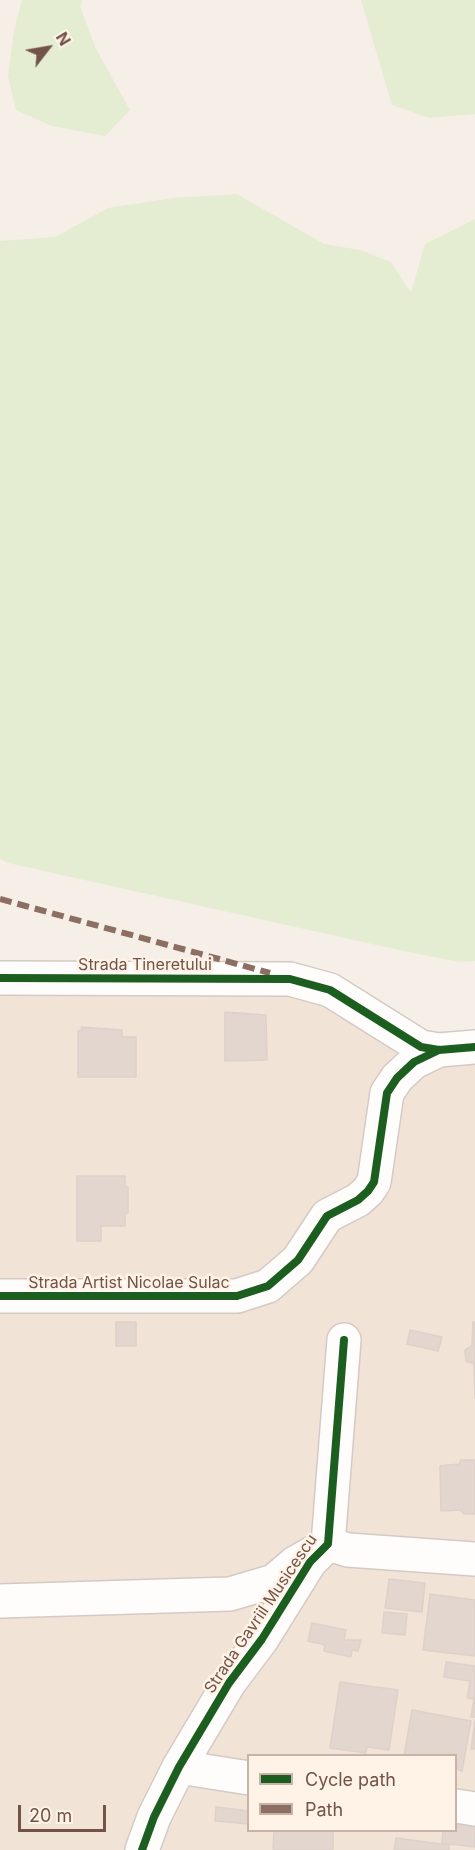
<!DOCTYPE html>
<html>
<head>
<meta charset="utf-8">
<style>
	body { margin:0 }
	#map { position:relative; width:475px; height:1850px; overflow:hidden; background:#f6efe7; font-family:Inter,sans-serif }
	canvas { display:block }
	.legend { position:absolute; left:247px; top:1754px; width:210px; height:78px; box-sizing:border-box; background:#fff3e7; border:2px solid #c7b3a7; margin:0; padding:8px 10px; list-style:none; font-size:18px; color:#735348 }
	.legend li { display:flex; align-items:center; gap:12px; height:30px }
	.legend b { width:30px; border:2px solid #c7b3a7 }
	.north { position:absolute; left:18px; top:18px; width:60px; height:60px; -webkit-text-stroke:4px #fff3e7; paint-order:stroke; rotate:59deg; font-size:16px; font-weight:700; line-height:24px; text-align:center; color:#735348 }
	.north::after { content:''; display:block; margin:auto; width:21px; height:27px; background:#735348; clip-path:polygon(50% 0,100% 100%,50% 72%,0 100%) }
	.scale { position:absolute; left:18px; top:1805px; width:88px; height:27px; box-sizing:border-box; border:3px solid #735348; border-top:0; padding-left:8px; font-size:18px; line-height:21px; white-space:nowrap; color:#735348; -webkit-text-stroke:4px #fff3e7; paint-order:stroke }
</style>
</head>
<body>
<div id="map">
<canvas width="475" height="1850"></canvas>
<ul class="legend">
<li><b style="height:8px;background:#1b5e20"></b>Cycle path</li>
<li><b style="height:8px;background:#8d6e63"></b>Path</li>
</ul>
<div class="north">N</div>
<div class="scale">20 m</div>
</div>
<script>
const c = document.querySelector('canvas').getContext('2d');
c.lineJoin = 'round';
function paint(path, color) {
  c.fillStyle = color;
  c.fill(path, 'evenodd');
}
function poly(rows) {
  const path = new Path2D();
  for (const r of rows) {
    path.moveTo(r[0], r[1]);
    for (let i = 2; i < r.length; i += 2) path.lineTo(r[i], r[i + 1]);
  }
  return path;
}
function strokePath(path, color, width, dash) {
  c.strokeStyle = color;
  c.lineWidth = width;
  c.lineCap = dash ? 'butt' : 'round';
  c.setLineDash(dash || []);
  c.stroke(path);
}
function drawText(font, color, halo, rows, align = 'center') {
  c.font = font + ' Inter,sans-serif';
  c.lineWidth = 5;
  c.setLineDash([]);
  c.textBaseline = 'middle';
  c.strokeStyle = halo;
  c.fillStyle = color;
  for (const [text, x, y, turn = 0] of rows) {
    c.save();
    c.translate(x, y);
    c.rotate((+turn || 0) * Math.PI / 180);
    c.textAlign = isNaN(turn) ? turn : align;
    if (halo) c.strokeText(text, 0, 0);
    c.fillText(text, 0, 0);
    c.restore();
  }
}
paint(poly([
	[0,977,290,979,385,1024,475,1045,475,1850,0,1850],
	[249,1756,456,1756,456,1830,249,1830]
]), '#f2e3d7');
paint(poly([
	[22,0,83,0,80,6,96,49,130,110,105,136,52,126,16,110,8,76,14,31],
	[361,0,475,0,475,114,429,118,392,105],
	[237,194,324,244,360,250,391,262,411,293,425,244,475,219,475,961,460,962,408,952,8,863,0,859,0,241,55,237,108,208,173,198]
]), '#e4ecd1');
const building = poly([
	[225,1012,266,1015,267,1060,225,1061,225,1012],
	[81,1027,122,1030,122,1037,136,1037,136,1077,78,1077,78,1031,82,1030,81,1027],
	[77,1176,125,1176,125,1187,128,1187,128,1213,125,1213,125,1226,101,1226,101,1241,77,1241,77,1176],
	[116,1322,136,1322,136,1346,116,1346,116,1322],
	[473,1322,475,1322,475,1398,474,1364,466,1361,465,1350,472,1346,473,1322],
	[410,1330,442,1337,438,1351,407,1344,410,1330],
	[461,1460,475,1460,475,1514,464,1514,460,1510,441,1511,440,1466,459,1464,461,1460],
	[389,1579,425,1583,422,1612,385,1608,389,1579],
	[430,1594,475,1600,475,1656,423,1650,430,1594],
	[384,1612,407,1614,405,1635,382,1633,384,1612],
	[312,1623,346,1630,344,1640,361,1640,358,1651,352,1650,351,1657,324,1651,325,1645,308,1641,312,1623],
	[446,1662,475,1666,475,1717,471,1717,474,1699,467,1698,470,1681,444,1677,446,1662],
	[340,1682,398,1690,389,1750,367,1747,366,1753,330,1748,340,1682],
	[412,1710,471,1721,462,1771,456,1769,456,1756,404,1756,412,1710],
	[475,1720,475,1749,471,1749,475,1720],
	[216,1807,249,1811,249,1824,215,1821,216,1807],
	[456,1824,475,1826,475,1847,442,1843,443,1830,456,1830,456,1824],
	[274,1830,333,1830,333,1850,273,1850,274,1830],
	[396,1838,449,1845,449,1850,394,1850,396,1838]
]);
paint(building, '#e2d6cf');
strokePath(building, '#ded1c9', 1.5);
const minor = poly([
	[0,978,290,979,330,990,421,1047,439,1050,475,1047],
	[0,1296,237,1296,268,1286,298,1260,327,1216,358,1200,368,1191,374,1182,387,1093,397,1078,414,1062,439,1050],
	[0,1601,230,1594,274,1581,295,1563,328,1544,348,1550,475,1559],
	[179,1767,249,1778],
	[456,1806,475,1809],
	[142,1850,154,1817,179,1767,229,1683,262,1639,310,1562,328,1544,344,1340]
]);
strokePath(minor, '#d4cac5', 36);
strokePath(minor, '#fefdfb', 33);
strokePath(poly([
	[0,899,270,973]
]), '#8d6e63', 6, [12, 6]);
strokePath(poly([
	[0,978,290,979,330,990,421,1047,439,1050,475,1047],
	[0,1296,237,1296,268,1286,298,1260,327,1216,358,1200,368,1191,374,1182,387,1093,397,1078,414,1062,439,1050],
	[142,1850,154,1817,179,1767,229,1683,262,1639,310,1562,328,1544,344,1340]
]), '#1b5e20', 8);
drawText('16px', '#735348', '#fff3e7', [
	["Strada Tineretului",145,965],
	["Strada Artist Nicolae Sulac",129,1283],
	["Strada Gavriil Musicescu",261,1614,-56]
]);
</script>
</body>
</html>
